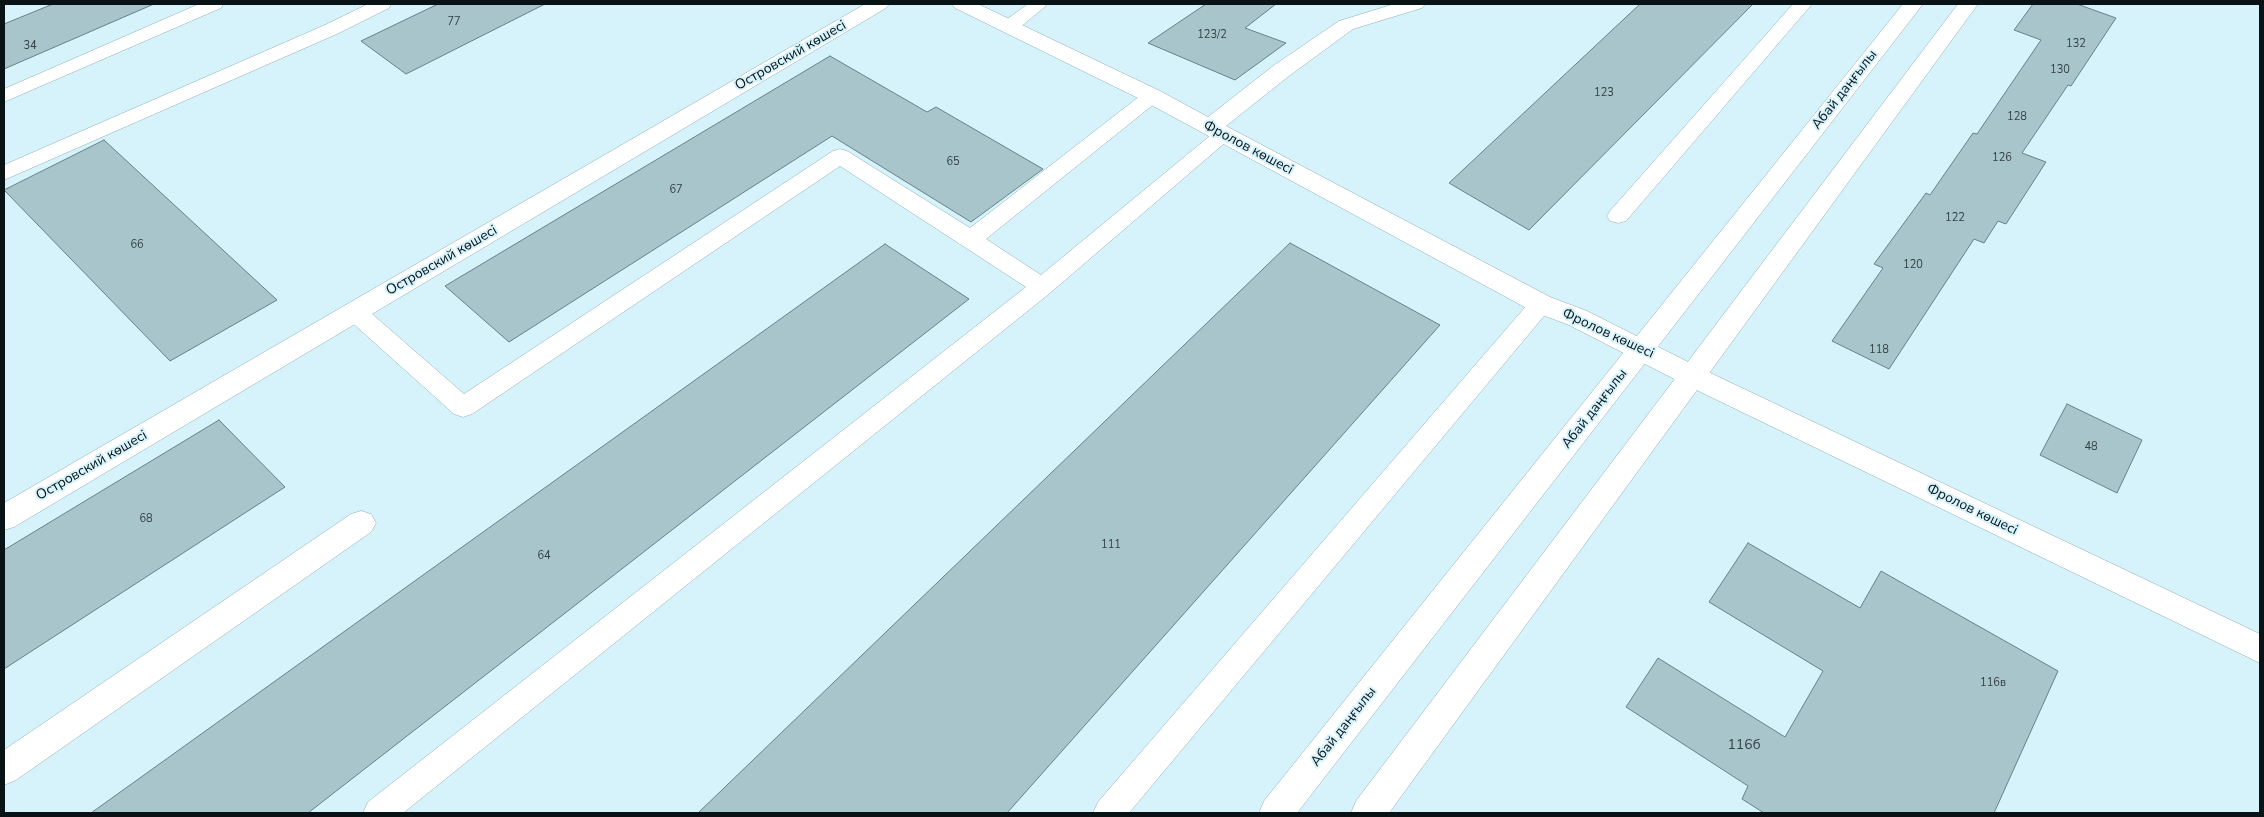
<!DOCTYPE html>
<html>
<head>
<meta charset="utf-8">
<style>
	body { margin:0 }
	#map { position:relative; width:2264px; height:817px; overflow:hidden; background:#d6f3fb; font-family:"Nunito Sans",sans-serif }
	canvas { display:block }
	.frame { position:absolute; inset:0; border:5px solid #091316; pointer-events:none }
</style>
</head>
<body>
<div id="map">
<canvas width="2264" height="817"></canvas>
<div class="frame"></div>
</div>
<script>
const c = document.querySelector('canvas').getContext('2d');
c.lineJoin = 'round';
function paint(path, color) {
  c.fillStyle = color;
  c.fill(path, 'evenodd');
}
function poly(rows) {
  const path = new Path2D();
  for (const r of rows) {
    path.moveTo(r[0], r[1]);
    for (let i = 2; i < r.length; i += 2) path.lineTo(r[i], r[i + 1]);
  }
  return path;
}
function strokePath(path, color, width, dash) {
  c.strokeStyle = color;
  c.lineWidth = width;
  c.lineCap = dash ? 'butt' : 'round';
  c.setLineDash(dash || []);
  c.stroke(path);
}
function drawText(font, color, halo, rows, align = 'center') {
  c.font = font + ' "Nunito Sans",sans-serif';
  c.lineWidth = 4;
  c.setLineDash([]);
  c.textBaseline = 'middle';
  c.strokeStyle = halo;
  c.fillStyle = color;
  for (const [text, x, y, turn = 0] of rows) {
    c.save();
    c.translate(x, y);
    c.rotate((+turn || 0) * Math.PI / 180);
    c.textAlign = isNaN(turn) ? turn : align;
    if (halo) c.strokeText(text, 0, 0);
    c.fillText(text, 0, 0);
    c.restore();
  }
}
const building = poly([
	[53,4,154,4,4,69,4,24,53,4],
	[438,4,545,4,406,74,361,41,438,4],
	[1206,4,1276,4,1245,28,1286,43,1235,80,1148,43,1206,4],
	[1640,4,1753,4,1529,230,1449,183,1640,4],
	[2033,4,2077,4,2116,18,2071,86,2068,85,2022,153,2046,162,2006,224,1998,221,1984,243,1974,239,1889,369,1832,341,1883,268,1874,264,1926,193,1930,195,1973,133,1977,134,2041,40,2014,30,2033,4],
	[830,56,927,112,936,107,1043,169,971,222,832,136,509,342,445,286,830,56],
	[104,140,277,300,170,361,4,190,104,140],
	[1290,243,1440,325,1007,813,698,813,1290,243],
	[885,244,969,299,308,813,91,813,885,244],
	[2067,404,2142,440,2117,493,2040,455,2067,404],
	[219,420,285,487,4,669,4,550,219,420],
	[1748,543,1860,608,1881,571,2058,671,1994,813,1764,813,1742,799,1748,786,1626,707,1658,658,1785,737,1823,671,1709,602,1748,543]
]);
paint(building, '#a8c5cc');
strokePath(building, '#668188', 1);
const service = poly([
	[199,4,223,4,221,8,4,102,4,89,199,4],
	[368,4,391,4,389,8,339,33,4,180,4,165,325,25,368,4],
	[1028,4,1048,4,1017,30,1010,32,1003,30,1001,26,1003,22,1028,4],
	[1793,4,1812,4,1626,221,1618,223,1610,221,1607,216,1610,211,1793,4],
	[1152,90,1159,92,1162,96,1159,100,986,239,1041,275,1217,130,1224,128,1231,130,1234,135,1050,293,403,813,363,813,368,802,1026,287,840,166,472,414,463,417,454,414,347,318,343,312,347,306,355,303,363,306,464,394,833,151,840,149,847,151,970,228,1145,92,1152,90],
	[1541,296,1549,298,1553,304,1549,310,1129,813,1093,813,1098,802,1533,298,1541,296]
]);
const minor = poly([
	[865,4,889,4,886,8,14,527,4,530,4,503,865,4],
	[952,4,978,4,1160,91,1208,117,1273,66,1339,21,1394,4,1425,4,1422,8,1353,29,1289,76,1226,126,1550,297,1587,311,1702,369,2260,634,2260,663,1682,383,1569,325,1532,311,1144,101,955,8,952,4],
	[361,511,371,514,376,523,371,532,16,780,4,785,4,750,351,514,361,511]
]);
const secondary = poly([
	[1903,4,1923,4,1297,813,1259,813,1264,801,1903,4],
	[1958,4,1978,4,1389,813,1351,813,1356,801,1958,4]
]);
strokePath(service, '#90acb3', 1);
strokePath(minor, '#90acb3', 1);
strokePath(secondary, '#90acb3', 1);
paint(service, '#fff');
paint(minor, '#fff');
paint(secondary, '#fff');
drawText('11px', '#314044', null, [
	["77",454,22],
	["123/2",1212,35],
	["132",2076,44],
	["34",30,46],
	["130",2060,70],
	["123",1604,93],
	["128",2017,117],
	["126",2002,158],
	["65",953,162],
	["67",676,190],
	["122",1955,218],
	["66",137,245],
	["120",1913,265],
	["118",1879,350],
	["48",2091,447],
	["68",146,519],
	["111",1111,545],
	["64",544,556],
	["116в",1993,683]
]);
drawText('14px', '#091316', '#d6f3fb', [
	["Островский көшесі",791,56,-30],
	["Абай даңғылы",1845,90,-52],
	["Фролов көшесі",1248,148,28],
	["Островский көшесі",442,261,-30],
	["Фролов көшесі",1608,334,25],
	["Абай даңғылы",1595,409,-52],
	["Островский көшесі",92,466,-30],
	["Фролов көшесі",1972,510,26],
	["Абай даңғылы",1344,727,-52]
]);
drawText('14px', '#314044', null, [
	["116б",1744,746]
]);
</script>
</body>
</html>
